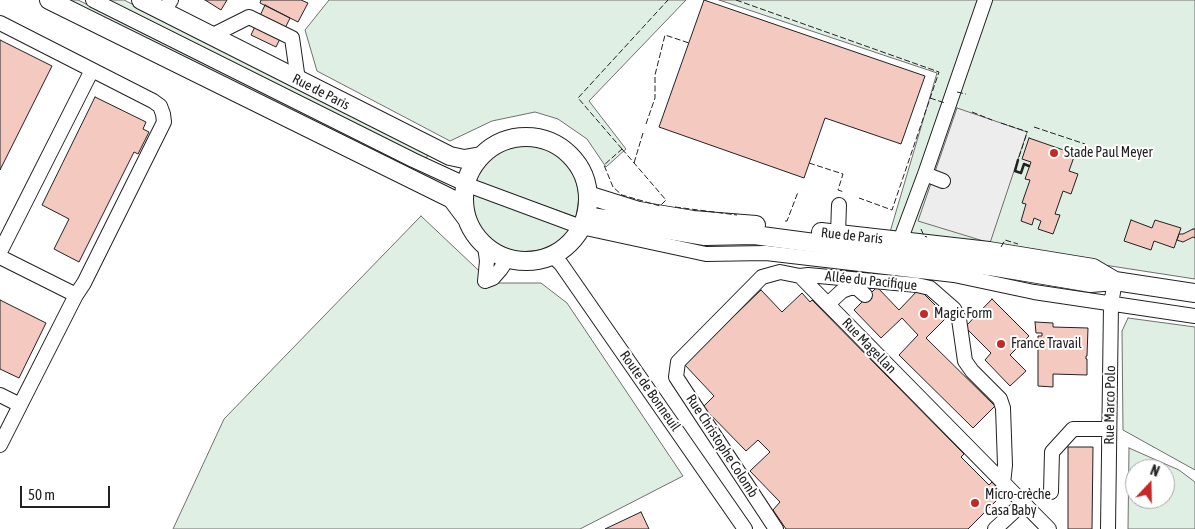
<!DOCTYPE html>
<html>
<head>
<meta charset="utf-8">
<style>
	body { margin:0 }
	#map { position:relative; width:1195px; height:529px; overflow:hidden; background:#fff; font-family:"Asap Condensed",sans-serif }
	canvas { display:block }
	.north { position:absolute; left:1125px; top:459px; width:50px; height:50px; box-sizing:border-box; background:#fff; border:1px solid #a7a7a7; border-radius:50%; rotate:21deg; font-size:14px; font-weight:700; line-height:20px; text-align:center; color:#222 }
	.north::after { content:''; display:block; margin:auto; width:18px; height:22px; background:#c62828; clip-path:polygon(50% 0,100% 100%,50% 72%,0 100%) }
	.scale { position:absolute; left:20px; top:486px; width:90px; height:22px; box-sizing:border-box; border:2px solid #222; border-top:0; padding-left:6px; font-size:15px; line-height:18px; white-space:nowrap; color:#222; -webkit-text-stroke:4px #fff; paint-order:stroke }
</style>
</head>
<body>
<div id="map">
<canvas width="1195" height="529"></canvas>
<div class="north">N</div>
<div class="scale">50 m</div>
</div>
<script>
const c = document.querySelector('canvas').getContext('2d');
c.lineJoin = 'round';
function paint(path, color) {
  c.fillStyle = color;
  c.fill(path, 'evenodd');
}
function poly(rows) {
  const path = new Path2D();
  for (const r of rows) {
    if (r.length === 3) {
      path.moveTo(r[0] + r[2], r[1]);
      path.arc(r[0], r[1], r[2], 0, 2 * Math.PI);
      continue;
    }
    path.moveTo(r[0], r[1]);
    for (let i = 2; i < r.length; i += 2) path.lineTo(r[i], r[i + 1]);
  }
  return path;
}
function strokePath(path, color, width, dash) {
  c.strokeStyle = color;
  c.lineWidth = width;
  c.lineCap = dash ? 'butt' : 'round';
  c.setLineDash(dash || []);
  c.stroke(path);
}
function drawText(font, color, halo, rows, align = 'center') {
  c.font = font + ' "Asap Condensed",sans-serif';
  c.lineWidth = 4;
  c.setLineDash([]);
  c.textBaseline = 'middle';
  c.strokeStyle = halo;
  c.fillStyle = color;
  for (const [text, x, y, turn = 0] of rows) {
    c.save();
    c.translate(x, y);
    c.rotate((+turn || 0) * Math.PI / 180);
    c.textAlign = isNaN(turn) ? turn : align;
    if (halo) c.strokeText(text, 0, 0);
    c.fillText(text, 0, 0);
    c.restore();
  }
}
const green = poly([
	[63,0,78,0,421,170,417,177,63,0],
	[107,0,124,0,429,152,426,159,107,0],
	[329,0,686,0,589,101,626,149,606,167,587,139,558,119,535,112,492,121,450,141,317,71,305,30,329,0],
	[719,0,1195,0,1195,279,890,232,937,73,719,0],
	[521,145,540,147,549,150,558,155,571,170,576,178,579,197,576,217,475,181,480,169,494,155,502,150,521,145],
	[472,194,570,229,558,242,540,250,520,252,510,250,492,241,479,226,472,207,472,194],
	[421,216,492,283,541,283,567,303,683,476,580,529,173,529,224,419,421,216],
	[1128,318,1195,327,1195,470,1123,430,1122,331,1128,318],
	[1129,448,1179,470,1195,482,1195,529,1128,529,1129,448],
	[1135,469,1165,469,1165,499,1135,499,1135,469]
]);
paint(green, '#e0efe3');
strokePath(green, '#6f6f6f', 1);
const parking = poly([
	[957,108,1027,132,990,243,918,221,957,108]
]);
paint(parking, '#ededed');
strokePath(parking, '#6f6f6f', 1);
const building = poly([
	[205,0,227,0,221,10,205,0],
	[261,0,301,0,308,3,298,22,260,3,261,0],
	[704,0,925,76,901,144,825,118,804,178,659,127,704,0],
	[265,5,290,18,276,47,251,35,265,5],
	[0,40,52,66,0,170,0,40],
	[95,97,146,122,143,129,149,132,138,154,134,152,79,262,54,249,69,219,42,205,95,97],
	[1029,138,1075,154,1069,171,1078,174,1071,194,1063,191,1055,214,1060,215,1053,234,1038,229,1041,221,1034,218,1032,225,1021,221,1026,204,1022,203,1030,180,1025,179,1031,162,1022,159,1029,138],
	[1131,220,1152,228,1155,220,1181,228,1174,248,1154,241,1151,250,1124,241,1131,220],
	[1193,229,1195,229,1195,238,1193,237,1183,242,1177,240,1179,234,1183,234,1193,229],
	[877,287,899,310,919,289,947,317,926,338,995,406,973,428,899,355,918,335,902,318,881,338,854,310,877,287],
	[761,290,782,312,802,293,810,302,812,300,964,454,961,457,989,485,992,482,1003,494,968,529,786,529,773,510,780,502,750,471,770,452,758,440,746,451,703,407,714,396,684,364,761,290],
	[992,299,1029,336,1010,355,1026,371,1010,386,985,360,991,353,965,327,992,299],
	[0,300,46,323,19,378,0,369,0,300],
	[1035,322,1053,323,1053,327,1088,328,1087,356,1086,356,1086,359,1087,359,1087,375,1053,374,1053,387,1038,386,1038,336,1042,336,1042,333,1036,333,1035,322],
	[1068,447,1093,447,1092,529,1068,529,1068,447],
	[641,512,649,529,605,529,641,512]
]);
paint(building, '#f3c9c0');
strokePath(building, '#222', 1);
const minor = poly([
	[93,0,413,160,465,184,581,227,706,254,766,253,954,275,1034,292,1195,316],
	[164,11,171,0],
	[0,23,153,101,160,106,163,114,164,122,84,283,76,295,0,445],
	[211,36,249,17,292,38,298,80],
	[925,174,943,181],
	[834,242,838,234,839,205],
	[485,246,487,261,485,281],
	[894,249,900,241,925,174,985,0],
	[0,252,92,70],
	[552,255,561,264,745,529],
	[0,257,76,295],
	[800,276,808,275,917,285,930,288,954,309,959,319,965,361,972,371,1000,399,1003,408,1005,465,1003,484],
	[485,281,493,278,500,270,508,258],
	[828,304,842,291,850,288,857,288,865,295],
	[0,395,20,405],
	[1051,492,1052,452,1073,429,1109,429],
	[776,529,676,377,678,362,762,277,780,272,800,276,1049,529],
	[995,529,1022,504],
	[1108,529,1111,304,1115,281]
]);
const major = poly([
	[49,0,452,199,467,219],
	[141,0,450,156,464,159,481,156],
	[526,199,62],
	[588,195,639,211,693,220,756,225],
	[586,216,705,236,754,235,996,267,1091,283,1115,281,1195,293],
	[821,232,989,251,1093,268,1115,281]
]);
strokePath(minor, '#222', 16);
strokePath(major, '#222', 20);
strokePath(minor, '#fff', 14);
strokePath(major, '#fff', 18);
strokePath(poly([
	[736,0,939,72,892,210,859,198],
	[957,92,966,94],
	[930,98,945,103],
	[972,112,992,120],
	[1001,123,1028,132],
	[646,124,655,98,655,75,665,35,689,43],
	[1034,127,1085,144],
	[622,149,578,98,668,0],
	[622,149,666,200,660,206,622,195,613,187,604,165,622,149],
	[1019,157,1027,133],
	[634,163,643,133],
	[809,163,843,174,838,190,844,192],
	[675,207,737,215],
	[785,221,787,221,798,192],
	[921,229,924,236,927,237],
	[1001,247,1005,240,1018,244]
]), '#222', 1, [6, 2.5]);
strokePath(poly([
	[1018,160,1015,171,1021,173,1024,164,1029,166]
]), '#222', 2.5);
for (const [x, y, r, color] of [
	[1054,153,5,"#c62828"],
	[924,314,5,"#c62828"],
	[1001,344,5,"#c62828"],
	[975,503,5,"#c62828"]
]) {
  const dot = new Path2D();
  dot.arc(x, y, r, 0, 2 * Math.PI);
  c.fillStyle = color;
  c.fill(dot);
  strokePath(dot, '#fff', 2);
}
drawText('14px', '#222', '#fff', [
	["Rue de Paris",321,92,27],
	["Rue de Paris",852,236,6],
	["Allée du Pacifique",871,281,6],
	["Rue Magellan",869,346,46],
	["Route de Bonneuil",650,391,55],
	["Rue Marco Polo",1110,405,-89],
	["Rue Christophe Colomb",722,446,57]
]);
drawText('14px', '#222', '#fff', [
	["Stade Paul Meyer",1064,153],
	["Magic Form",934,314],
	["France Travail",1011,344],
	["Micro-crèche",985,495],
	["Casa Baby",985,511]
], 'left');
</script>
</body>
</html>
